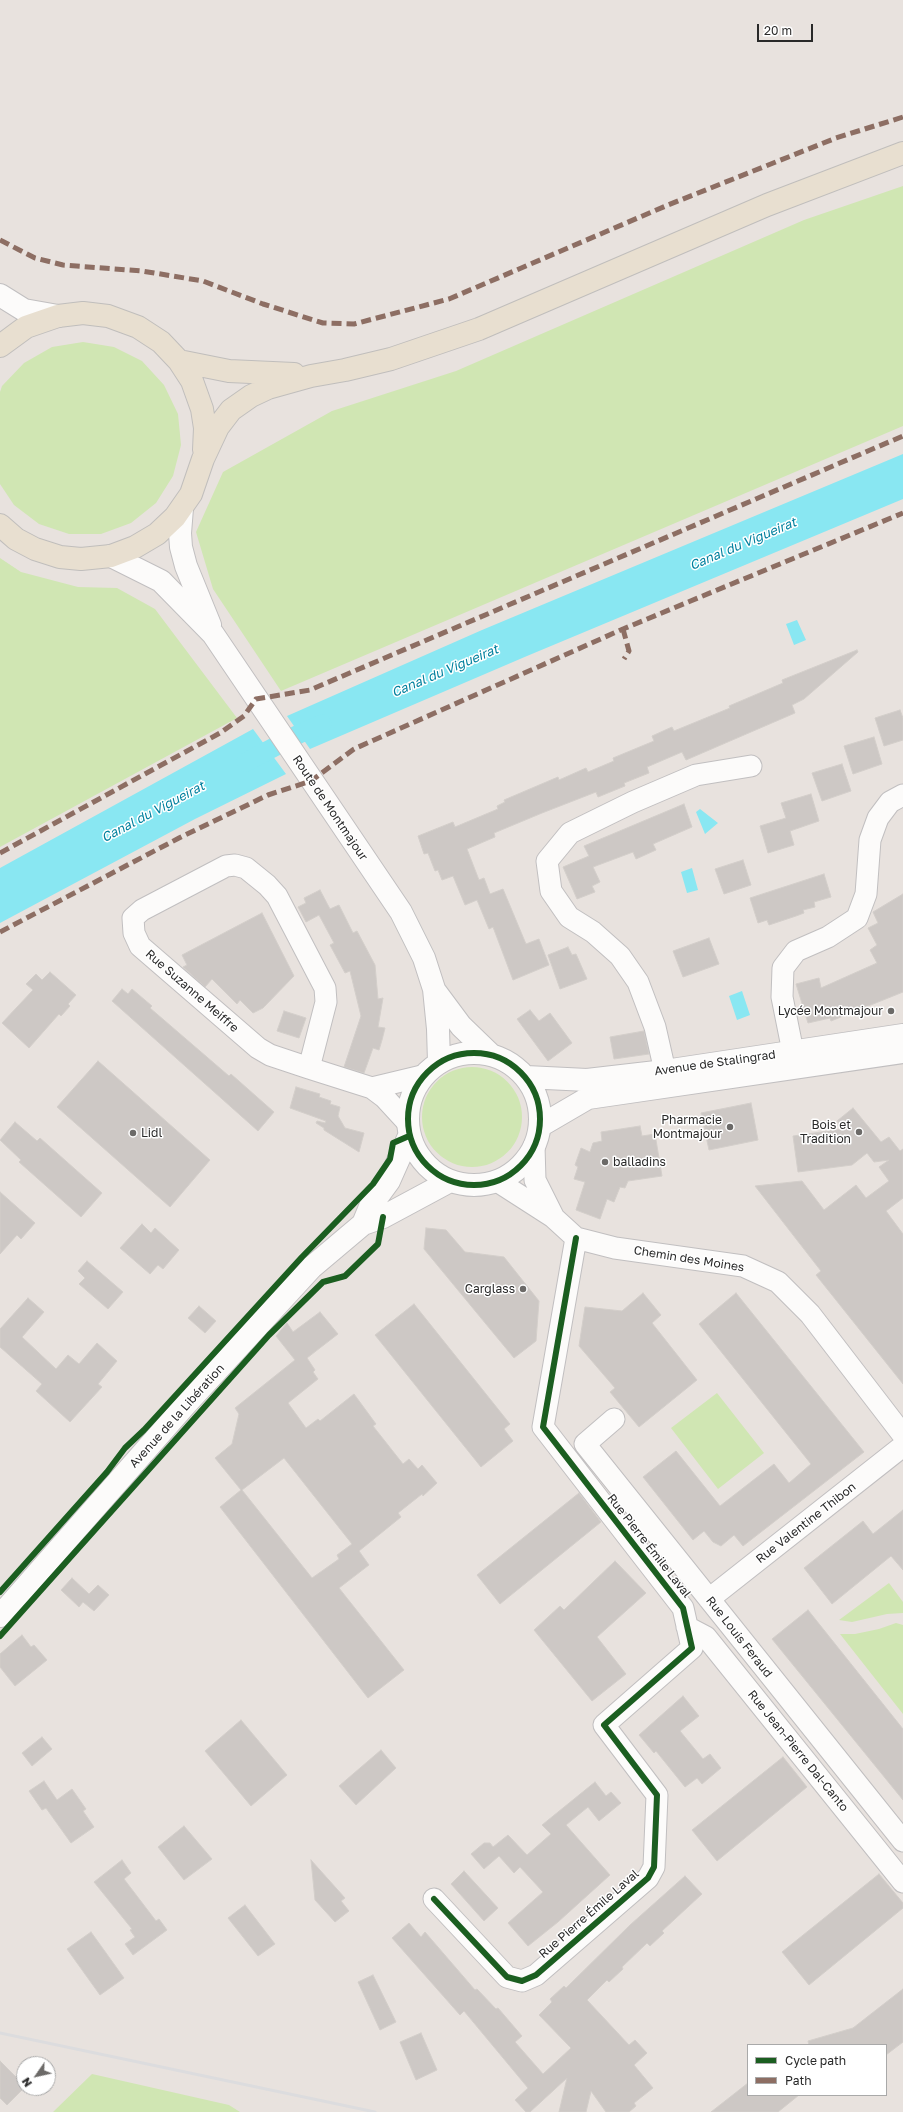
<!DOCTYPE html>
<html>
<head>
<meta charset="utf-8">
<style>
	body { margin:0 }
	#map { position:relative; width:903px; height:2112px; overflow:hidden; background:#e8e2de; font-family:"Golos Text",sans-serif }
	canvas { display:block }
	.legend { position:absolute; left:747px; top:2044px; width:140px; height:52px; box-sizing:border-box; background:#fff; border:1px solid #a9a9a9; margin:0; padding:5px 7px; list-style:none; font-size:12px; color:#292929 }
	.legend li { display:flex; align-items:center; gap:8px; height:20px }
	.legend b { width:20px; border:1px solid #a9a9a9 }
	.north { position:absolute; left:16px; top:2056px; width:40px; height:40px; box-sizing:border-box; background:#fff; border:1px solid #a9a9a9; border-radius:50%; rotate:236deg; font-size:11px; font-weight:700; line-height:16px; text-align:center; color:#292929 }
	.north::after { content:''; display:block; margin:auto; width:14px; height:18px; background:#6c6a68; clip-path:polygon(50% 0,100% 100%,50% 72%,0 100%) }
	.scale { position:absolute; left:757px; top:24px; width:56px; height:18px; box-sizing:border-box; border:2px solid #292929; border-top:0; padding-left:5px; font-size:12px; line-height:14px; white-space:nowrap; color:#292929; -webkit-text-stroke:3px #fff; paint-order:stroke }
</style>
</head>
<body>
<div id="map">
<canvas width="903" height="2112"></canvas>
<ul class="legend">
<li><b style="height:5px;background:#1b5e20"></b>Cycle path</li>
<li><b style="height:5px;background:#8d6e63"></b>Path</li>
</ul>
<div class="north">N</div>
<div class="scale">20 m</div>
</div>
<script>
const c = document.querySelector('canvas').getContext('2d');
c.lineJoin = 'round';
function paint(path, color) {
  c.fillStyle = color;
  c.fill(path, 'evenodd');
}
function poly(rows) {
  const path = new Path2D();
  for (const r of rows) {
    if (r.length === 3) {
      path.moveTo(r[0] + r[2], r[1]);
      path.arc(r[0], r[1], r[2], 0, 2 * Math.PI);
      continue;
    }
    path.moveTo(r[0], r[1]);
    for (let i = 2; i < r.length; i += 2) path.lineTo(r[i], r[i + 1]);
  }
  return path;
}
function strokePath(path, color, width, dash) {
  c.strokeStyle = color;
  c.lineWidth = width;
  c.lineCap = dash ? 'butt' : 'round';
  c.setLineDash(dash || []);
  c.stroke(path);
}
function drawText(font, color, halo, rows, align = 'center') {
  c.font = font + ' "Golos Text",sans-serif';
  c.lineWidth = 3;
  c.setLineDash([]);
  c.textBaseline = 'middle';
  c.strokeStyle = halo;
  c.fillStyle = color;
  for (const [text, x, y, turn = 0] of rows) {
    c.save();
    c.translate(x, y);
    c.rotate((+turn || 0) * Math.PI / 180);
    c.textAlign = isNaN(turn) ? turn : align;
    if (halo) c.strokeText(text, 0, 0);
    c.fillText(text, 0, 0);
    c.restore();
  }
}
paint(poly([
	[903,186,903,426,281,691,213,589,196,532,223,472,332,411,456,371,804,220],
	[83,342,114,347,142,361,164,385,178,414,181,445,173,476,156,503,131,523,101,534,69,534,39,524,14,505,0,484,0,392,2,386,24,363,52,347],
	[0,558,21,572,78,587,117,588,155,609,237,718,0,847],
	[472,1117,50],
	[717,1393,764,1453,718,1489,671,1428],
	[889,1583,903,1602,903,1613,887,1614,852,1622,839,1620],
	[896,1623,903,1625,903,1714,840,1634,855,1634,879,1629],
	[92,2074,229,2105,240,2112,53,2112]
]), '#d0e6b3');
paint(poly([
	[903,454,903,499,527,656,310,749,287,716,482,630],
	[797,620,806,640,794,645,786,624],
	[253,729,286,774,195,819,0,923,0,868],
	[700,809,718,823,705,834,696,812],
	[692,868,698,890,687,893,681,872],
	[742,991,750,1015,737,1020,729,996]
]), '#89e7f2');
strokePath(poly([
	[246,762,299,734,322,724]
]), '#89e7f2', 19);
const building = poly([
	[857,650,858,652,804,699,792,705,795,713,686,760,682,752,647,767,649,773,624,783,625,786,598,797,596,792,542,813,494,833,495,837,467,849,479,880,484,878,490,894,503,889,526,944,539,939,549,965,513,980,493,927,489,929,477,900,465,905,453,876,442,880,438,870,435,871,428,853,424,854,418,836,453,822,455,827,498,809,497,806,505,802,504,800,558,777,559,780,586,768,588,772,614,761,613,758,654,741,652,736,672,727,674,731,730,708,729,706,783,683,782,680,857,650],
	[900,710,903,718,903,740,884,746,875,718,900,710],
	[874,737,882,764,853,774,844,746,874,737],
	[842,764,851,791,822,801,812,773,842,764],
	[811,794,819,821,790,831,794,845,768,853,760,826,786,818,781,803,811,794],
	[684,804,692,827,653,844,656,850,636,859,633,852,593,867,600,882,592,886,595,892,577,899,563,867,589,856,584,846,684,804],
	[743,860,751,885,724,894,715,869,743,860],
	[824,874,831,897,814,902,815,907,803,910,804,913,796,916,769,925,767,920,758,923,750,898,824,874],
	[320,890,330,909,339,905,353,933,357,931,375,965,378,999,383,998,378,1027,385,1028,382,1040,379,1050,373,1048,364,1073,344,1067,361,1016,350,971,345,973,330,945,334,943,319,915,306,922,298,907,306,903,304,898,320,890],
	[903,894,903,992,831,1021,830,1018,808,1023,796,984,819,978,821,988,877,963,870,950,877,945,868,928,878,923,873,912,903,894],
	[262,913,294,976,263,1008,253,1013,240,1000,237,1004,212,979,205,987,183,967,187,965,182,955,262,913],
	[709,938,719,964,683,977,673,951,709,938],
	[568,947,572,955,576,954,587,979,560,989,548,955,568,947],
	[50,972,76,995,68,1004,70,1006,61,1016,59,1014,29,1048,2,1023,33,990,26,984,36,974,42,980,50,972],
	[122,989,128,994,132,989,152,1006,150,1008,229,1076,231,1074,274,1112,258,1131,112,1001,122,989],
	[530,1010,539,1021,550,1013,572,1043,548,1061,517,1019,530,1010],
	[284,1011,306,1018,299,1038,277,1031,284,1011],
	[644,1031,649,1054,614,1059,610,1037,644,1031],
	[98,1061,210,1160,170,1207,57,1107,98,1061],
	[296,1087,320,1094,319,1097,331,1101,330,1104,340,1107,338,1116,345,1128,364,1133,359,1152,324,1130,324,1128,316,1123,317,1121,325,1123,326,1121,290,1108,296,1087],
	[751,1103,758,1140,709,1150,701,1113,751,1103],
	[853,1108,881,1142,889,1137,900,1151,903,1149,903,1198,886,1211,903,1234,903,1384,816,1275,821,1271,755,1186,802,1181,824,1210,856,1185,866,1198,889,1181,879,1167,889,1160,874,1162,867,1153,852,1165,798,1172,793,1136,842,1129,837,1121,853,1108],
	[15,1122,37,1141,40,1138,102,1193,81,1217,19,1162,21,1160,0,1140,15,1122],
	[640,1126,642,1136,655,1134,662,1176,628,1181,625,1188,620,1187,614,1202,607,1199,600,1219,576,1210,585,1182,574,1179,578,1167,575,1165,581,1148,590,1152,593,1143,602,1141,601,1132,640,1126],
	[0,1192,35,1223,21,1239,17,1235,0,1254,0,1192],
	[142,1224,151,1233,155,1228,179,1250,163,1269,158,1265,150,1274,120,1248,142,1224],
	[426,1228,446,1230,465,1252,504,1257,539,1301,536,1341,514,1358,424,1249,426,1228],
	[87,1261,123,1292,108,1309,79,1284,85,1278,78,1271,87,1261],
	[643,1293,661,1315,652,1323,697,1380,639,1427,610,1392,615,1388,579,1346,585,1307,622,1311,643,1293],
	[736,1293,864,1452,743,1546,734,1535,721,1546,713,1542,704,1531,693,1540,643,1477,676,1451,720,1506,774,1464,789,1483,811,1464,699,1324,736,1293],
	[28,1298,44,1312,22,1337,56,1369,68,1355,79,1364,97,1343,117,1361,98,1384,102,1387,70,1422,36,1391,42,1384,0,1347,0,1329,28,1298],
	[414,1304,510,1424,504,1429,513,1441,481,1467,375,1335,414,1304],
	[199,1306,216,1321,205,1333,188,1318,199,1306],
	[320,1312,338,1334,307,1358,315,1370,313,1372,318,1379,288,1403,306,1428,318,1419,320,1421,354,1394,376,1424,373,1426,403,1464,409,1459,418,1469,422,1465,437,1483,423,1496,422,1494,398,1513,401,1517,359,1551,369,1565,339,1588,404,1670,368,1698,220,1507,241,1490,215,1458,232,1444,239,1414,235,1408,295,1360,276,1336,287,1323,293,1332,320,1312],
	[284,1458,352,1544,337,1555,339,1559,312,1578,242,1490,284,1458],
	[579,1493,601,1522,500,1604,477,1575,579,1493],
	[903,1510,903,1570,891,1556,832,1604,804,1568,863,1521,873,1534,903,1510],
	[615,1561,646,1593,597,1637,626,1674,592,1701,534,1630,560,1606,564,1610,615,1561],
	[72,1578,89,1594,98,1585,109,1595,94,1611,83,1602,79,1607,61,1590,72,1578],
	[808,1610,903,1729,903,1800,772,1639,808,1610],
	[22,1635,31,1647,34,1645,47,1660,15,1686,0,1667,0,1654,22,1635],
	[683,1696,699,1716,680,1731,703,1759,710,1754,721,1768,702,1784,697,1778,685,1787,656,1751,654,1753,639,1735,683,1696],
	[241,1720,287,1775,251,1806,205,1751,241,1720],
	[42,1737,52,1749,32,1766,22,1753,42,1737],
	[381,1750,396,1768,356,1805,339,1786,381,1750],
	[783,1757,807,1787,717,1861,692,1830,783,1757],
	[44,1781,57,1800,72,1789,86,1809,83,1811,94,1827,71,1843,46,1808,42,1810,29,1791,44,1781],
	[595,1782,606,1796,611,1792,621,1803,599,1821,588,1807,566,1825,610,1875,558,1922,528,1946,508,1923,543,1892,520,1867,514,1873,499,1856,484,1869,471,1854,484,1843,490,1843,493,1847,508,1835,527,1855,551,1834,542,1825,595,1782],
	[184,1826,212,1859,184,1880,158,1847,184,1826],
	[122,1860,131,1873,124,1879,156,1921,159,1919,167,1930,133,1955,125,1944,135,1937,130,1930,132,1929,94,1882,122,1860],
	[311,1860,345,1898,341,1901,349,1911,335,1922,315,1900,311,1860],
	[464,1871,498,1908,484,1921,451,1884,464,1871],
	[879,1874,903,1903,903,1908,809,1985,782,1952,879,1874],
	[685,1876,702,1894,662,1931,664,1933,650,1946,647,1943,622,1967,623,1969,609,1982,607,1980,587,2000,629,2045,635,2040,647,2053,634,2065,653,2088,634,2103,636,2106,629,2112,606,2112,591,2091,586,2112,559,2112,567,2078,530,2112,526,2112,515,2100,528,2088,464,2011,460,2015,392,1938,409,1923,421,1937,425,1932,475,1990,477,1989,496,2009,498,2008,522,2036,515,2042,543,2074,571,2048,539,2015,552,2002,550,1999,564,1986,566,1988,630,1925,685,1876],
	[245,1905,275,1944,258,1956,228,1918,245,1905],
	[91,1932,124,1978,100,1995,67,1949,91,1932],
	[373,1975,396,2022,380,2030,358,1982,373,1975],
	[903,1989,903,2042,886,2055,886,2045,809,2045,808,2041,853,2028,903,1989],
	[421,2033,437,2070,416,2080,400,2042,421,2033],
	[0,2061,24,2085,24,2088,7,2105,0,2098,0,2061],
	[748,2083,748,2095,799,2095,778,2112,711,2112,748,2083]
]);
paint(building, '#cdc8c5');
strokePath(building, '#d3ceca', 1);
const minor = poly([
	[793,1052,782,997,783,968,796,951,828,937,857,918,866,894,870,840,878,818,890,802,903,795],
	[309,1068,326,1002,325,988,277,896,267,885,246,868,235,865,226,866,142,910,133,918,134,933,140,946,258,1048,270,1055,309,1068,372,1088,384,1097,407,1122],
	[665,1071,655,1027,638,982,620,956,593,932,569,917,551,891,547,861,570,833,633,802,696,775,751,766],
	[372,1088,422,1076],
	[534,1146,535,1180,553,1216],
	[497,1181,553,1217,576,1238,615,1248,743,1266,778,1282,810,1314,903,1435],
	[614,1419,585,1444,903,1841],
	[709,1599,903,1446],
	[687,1627,706,1637,903,1882],
	[434,1899,507,1977,522,1981,536,1975,648,1878,654,1867,657,1795,604,1725,692,1648,683,1608,543,1427,576,1238]
]);
const secondary = poly([
	[0,295,24,310,58,316],
	[182,508,180,533,181,547,186,566,210,625],
	[111,556,161,581,213,634,401,912,424,958,434,989,438,1029,439,1062],
	[435,991,461,1026,490,1054],
	[474,1119,66],
	[526,1077,587,1080,665,1071,903,1035],
	[540,1126,588,1098,903,1052],
	[363,1224,370,1207,389,1181,409,1136],
	[0,1616,187,1403,312,1267,363,1224,383,1217,450,1181]
]);
const primary = poly([
	[0,346,26,327,58,316,83,313,108,316,138,327,161,342,179,361,192,381,202,409,205,428,204,450],
	[179,361,229,371,294,374],
	[0,525,16,539,35,549,60,557,81,559,111,556,135,547,157,534,175,517,191,494,203,459,218,427,231,410,251,396,268,388,311,376,345,370,391,359,479,329,767,205,903,153]
]);
strokePath(minor, '#c1bfc0', 23);
strokePath(secondary, '#c1bfc0', 24);
strokePath(primary, '#c0bebc', 24);
strokePath(minor, '#fcfbfa', 21);
strokePath(secondary, '#fcfbfa', 22);
strokePath(primary, '#e8dfd0', 22);
strokePath(poly([
	[0,2033,375,2112]
]), '#dcdcde', 3);
strokePath(poly([
	[0,240,35,258,63,265,142,271,203,281,263,304,323,323,354,324,449,299,668,205,836,138,903,117],
	[623,629,629,651,624,659],
	[0,853,220,733,244,716,256,699,310,690,903,436],
	[0,932,179,838,268,795,311,781,354,749,623,629,903,513]
]), '#8d6e63', 5, [10, 5]);
strokePath(poly([
	[474,1119,66],
	[0,1592,107,1472,125,1448,144,1430,302,1257,373,1184,390,1159,393,1143,409,1136],
	[0,1636,269,1335,323,1282,345,1276,378,1244,383,1217],
	[434,1899,507,1977,522,1981,536,1975,648,1878,654,1867,657,1795,604,1725,692,1648,683,1608,543,1427,576,1238]
]), '#1b5e20', 6);
for (const [x, y, r, color] of [
	[891,1011,4,"#6c6a68"],
	[730,1127,4,"#6c6a68"],
	[859,1132,4,"#6c6a68"],
	[133,1133,4,"#6c6a68"],
	[605,1162,4,"#6c6a68"],
	[523,1289,4,"#6c6a68"]
]) {
  const dot = new Path2D();
  dot.arc(x, y, r, 0, 2 * Math.PI);
  c.fillStyle = color;
  c.fill(dot);
  strokePath(dot, '#fff', 1.5);
}
drawText('12px', '#292929', '#fff', [
	["Route de Montmajour",330,808,56],
	["Rue Suzanne Meiffre",192,991,41],
	["Avenue de Stalingrad",715,1063,-8],
	["Chemin des Moines",689,1259,9],
	["Avenue de la Libération",177,1416,-48],
	["Rue Valentine Thibon",806,1523,-38],
	["Rue Pierre Émile Laval",649,1546,52],
	["Rue Louis Feraud",739,1637,52],
	["Rue Jean-Pierre Dal-Canto",798,1751,51],
	["Rue Pierre Émile Laval",589,1914,-41]
]);
drawText('12px', '#292929', '#fff', [
	["Lycée Montmajour",883,1011],
	["Pharmacie",722,1120],
	["Montmajour",722,1134],
	["Bois et",851,1125],
	["Tradition",851,1139],
	["Lidl",141,1133,"left"],
	["balladins",613,1162,"left"],
	["Carglass",515,1289]
], 'right');
drawText('italic 13px', '#01809e', '#fff', [
	["Canal du Vigueirat",743,544,-23],
	["Canal du Vigueirat",445,671,-23],
	["Canal du Vigueirat",153,812,-28]
]);
</script>
</body>
</html>
